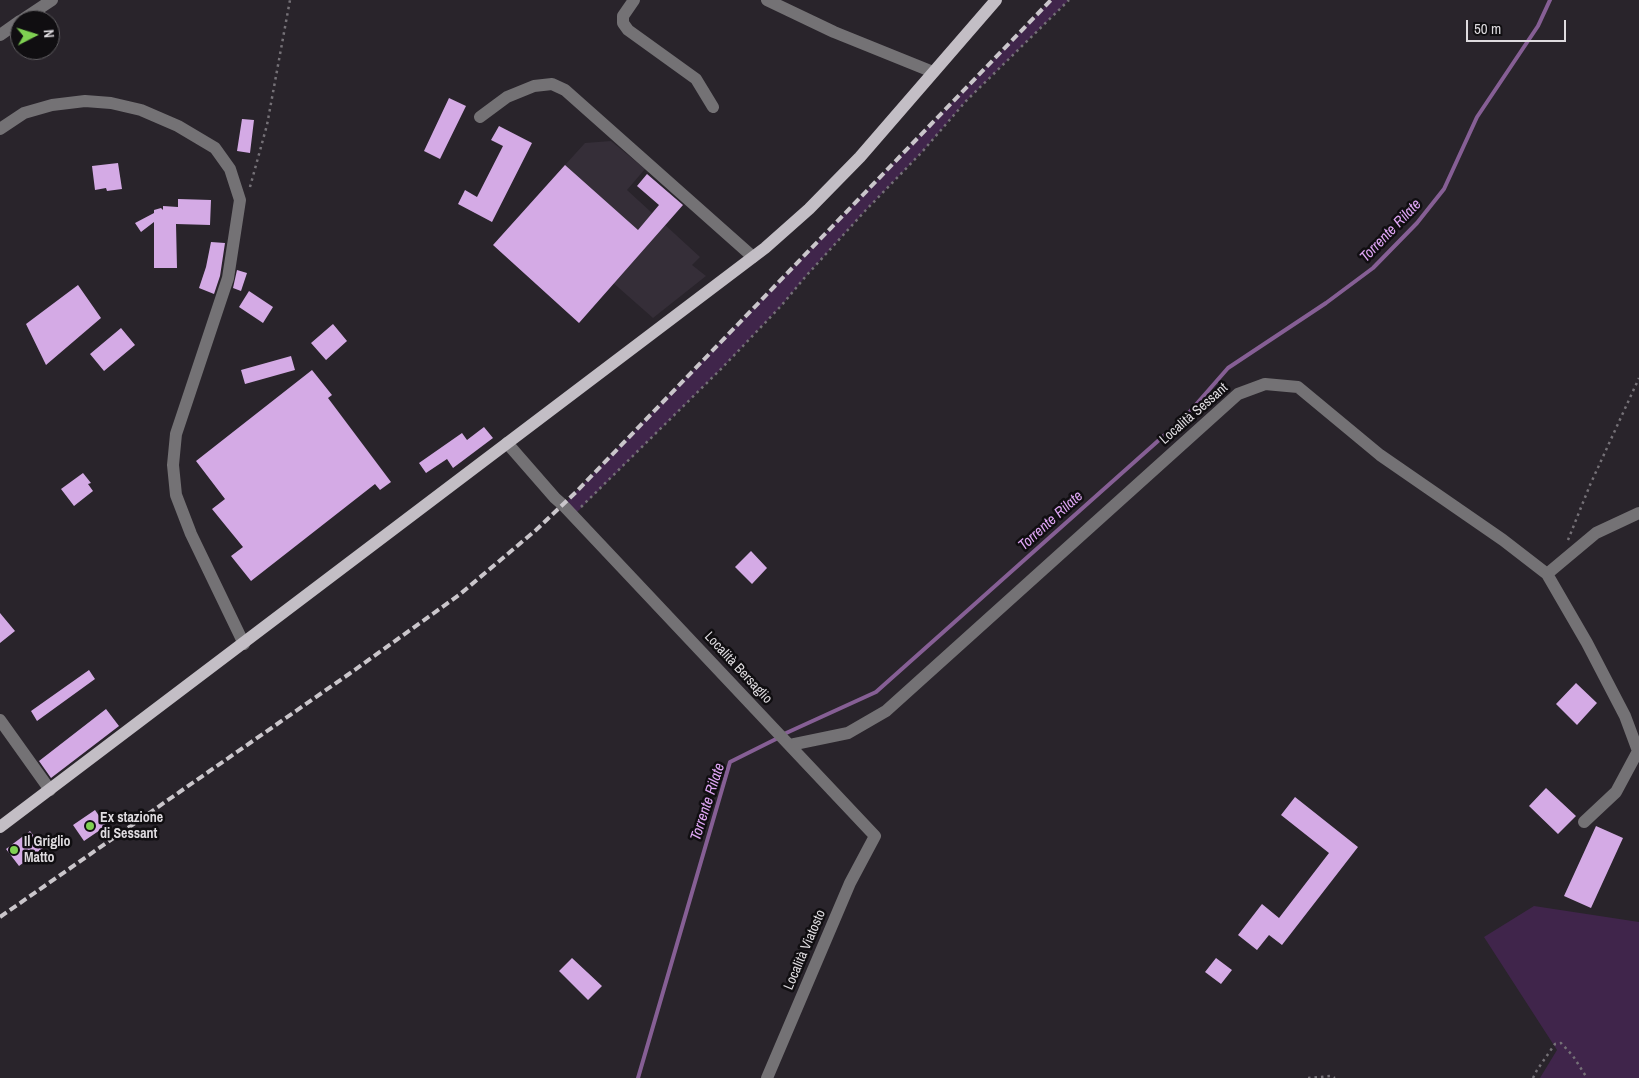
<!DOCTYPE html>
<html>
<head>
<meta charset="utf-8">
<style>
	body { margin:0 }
	#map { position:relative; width:1639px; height:1078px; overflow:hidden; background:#29242b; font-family:"Archivo Narrow",sans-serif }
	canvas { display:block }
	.north { position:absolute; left:10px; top:10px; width:50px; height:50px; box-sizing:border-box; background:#100e11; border:1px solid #626063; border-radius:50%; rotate:85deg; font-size:14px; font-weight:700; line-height:20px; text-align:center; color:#dedbdf }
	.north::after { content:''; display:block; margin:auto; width:18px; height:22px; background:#7fd052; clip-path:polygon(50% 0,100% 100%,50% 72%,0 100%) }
	.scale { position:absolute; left:1466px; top:20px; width:100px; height:22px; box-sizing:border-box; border:2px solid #dedbdf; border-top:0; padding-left:6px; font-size:15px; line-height:18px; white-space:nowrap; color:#dedbdf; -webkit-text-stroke:4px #100e11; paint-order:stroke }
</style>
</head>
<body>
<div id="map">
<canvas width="1639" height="1078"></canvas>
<div class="north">N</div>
<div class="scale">50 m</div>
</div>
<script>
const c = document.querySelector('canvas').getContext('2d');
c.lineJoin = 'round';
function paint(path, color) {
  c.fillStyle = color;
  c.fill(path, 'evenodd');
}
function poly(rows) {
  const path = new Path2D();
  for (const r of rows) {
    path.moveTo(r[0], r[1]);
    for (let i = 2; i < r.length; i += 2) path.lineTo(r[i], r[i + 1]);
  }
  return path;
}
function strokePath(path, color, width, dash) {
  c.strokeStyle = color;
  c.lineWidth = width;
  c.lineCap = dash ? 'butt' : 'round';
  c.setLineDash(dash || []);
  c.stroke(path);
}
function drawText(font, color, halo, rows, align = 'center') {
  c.font = font + ' "Archivo Narrow",sans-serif';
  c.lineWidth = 5;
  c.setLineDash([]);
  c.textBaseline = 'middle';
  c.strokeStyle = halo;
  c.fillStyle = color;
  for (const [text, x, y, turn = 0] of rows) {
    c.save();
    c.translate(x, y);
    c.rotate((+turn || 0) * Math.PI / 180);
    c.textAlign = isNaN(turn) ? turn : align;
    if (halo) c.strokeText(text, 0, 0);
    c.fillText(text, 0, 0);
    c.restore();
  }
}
paint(poly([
	[611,141,645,169,627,190,700,257,692,265,706,276,653,318,527,207,585,143]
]), '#352e38');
paint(poly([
	[1051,0,1069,0,966,101,922,152,865,211,806,276,781,306,722,368,573,516,563,505],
	[1534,906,1639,922,1639,1078,1540,1078,1557,1050,1484,937]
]), '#40254b');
strokePath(poly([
	[784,734,876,692,1186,416,1228,368,1326,303,1373,268,1417,223,1444,189,1477,117,1538,26,1550,0],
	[638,1078,730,762,778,738]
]), '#865f95', 4);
paint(poly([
	[449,98,466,106,440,159,424,151],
	[242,119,254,120,250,153,237,151],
	[499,126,532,143,492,222,458,204,465,190,477,197,503,146,491,140],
	[118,163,122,189,107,191,106,188,95,190,92,166],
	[565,165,638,230,659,205,637,186,647,174,683,205,579,323,493,245],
	[178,199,211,200,210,225,176,224,177,268,154,268,154,222,141,232,135,223,154,213,154,210,161,208,163,210,163,206,178,207],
	[211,242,225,243,220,276,214,294,199,288,206,267],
	[237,270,247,273,241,291,233,288],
	[78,285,101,318,46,365,26,324],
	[249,291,273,307,263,323,239,307],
	[333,324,347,341,326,360,311,343],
	[121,328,135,345,104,371,90,354],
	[291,356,295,370,245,384,241,370],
	[312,370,332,395,328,398,391,482,380,490,375,484,251,581,231,556,243,547,212,509,225,499,196,461],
	[484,427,493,438,453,468,447,459,426,473,419,463,462,433,467,440],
	[83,473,91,483,88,484,93,491,74,506,61,489],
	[751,551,767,568,752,584,735,567],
	[0,613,15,631,0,643],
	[89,670,95,679,37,721,31,711],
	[1576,683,1597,703,1577,725,1556,704],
	[106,709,119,726,51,778,39,761],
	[1546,788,1576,816,1558,834,1529,806],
	[1295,797,1358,847,1282,945,1269,935,1257,950,1238,935,1262,904,1279,918,1329,853,1281,815],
	[95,810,106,826,84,841,73,825],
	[1596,826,1623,838,1591,908,1564,896],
	[30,831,43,848,19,866,6,849],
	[572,958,602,986,588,1000,559,971],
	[1216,958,1232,970,1221,984,1205,972]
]), '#d4aae5');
strokePath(poly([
	[250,187,267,125,290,0],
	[581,507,722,368,781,306,806,276,865,211,922,152,966,101,1069,0],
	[1568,540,1590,485,1639,378],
	[1308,1078,1331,1076,1335,1078],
	[1533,1078,1537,1070,1555,1044,1561,1043,1573,1056,1587,1078]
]), '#757177', 2.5, [2.5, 4]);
strokePath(poly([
	[634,0,623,16,623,23,628,30,696,79,713,107],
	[767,0,834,32,933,72],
	[22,20,52,0],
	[0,35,20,21],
	[480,117,507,97,534,86,552,84,565,90,753,257],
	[0,129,24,113,52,105,85,101,111,103,141,110,178,126,215,148,230,169,240,200,228,278,176,434,173,465,176,495,191,534,244,644],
	[507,443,555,498,563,505,875,836,850,883,767,1078],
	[1547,574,1587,643,1625,716,1638,751,1616,792,1584,822],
	[0,720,50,790],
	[790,745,848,733,886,711,1238,394,1265,384,1298,387,1380,455,1503,540,1547,574,1596,533,1639,513]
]), '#747275', 12);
strokePath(poly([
	[0,827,765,248,809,209,860,157,996,0]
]), '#c3bec5', 12);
strokePath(poly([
	[0,917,349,674,459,595,536,530,576,492,1051,0]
]), '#cac6cb', 4, [8, 4]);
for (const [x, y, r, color] of [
	[90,826,5,"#7fd052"],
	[14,850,5,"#7fd052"]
]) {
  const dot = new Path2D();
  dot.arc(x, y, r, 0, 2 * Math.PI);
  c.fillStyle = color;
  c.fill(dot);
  strokePath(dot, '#100e11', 2);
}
drawText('14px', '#dedbdf', '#100e11', [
	["Località Sessant",1194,414,-41],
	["Località Bersaglio",738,668,47],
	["Località Viatosto",805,950,-67]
]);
drawText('bold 14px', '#dedbdf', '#100e11', [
	["Ex stazione",100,818],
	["di Sessant",100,834],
	["Il Griglio",24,842],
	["Matto",24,858]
], 'left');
drawText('italic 15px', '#dfa6f5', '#100e11', [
	["Torrente Rilate",1391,231,-46],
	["Torrente Rilate",1051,521,-42],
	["Torrente Rilate",708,802,-72]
]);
</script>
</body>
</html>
